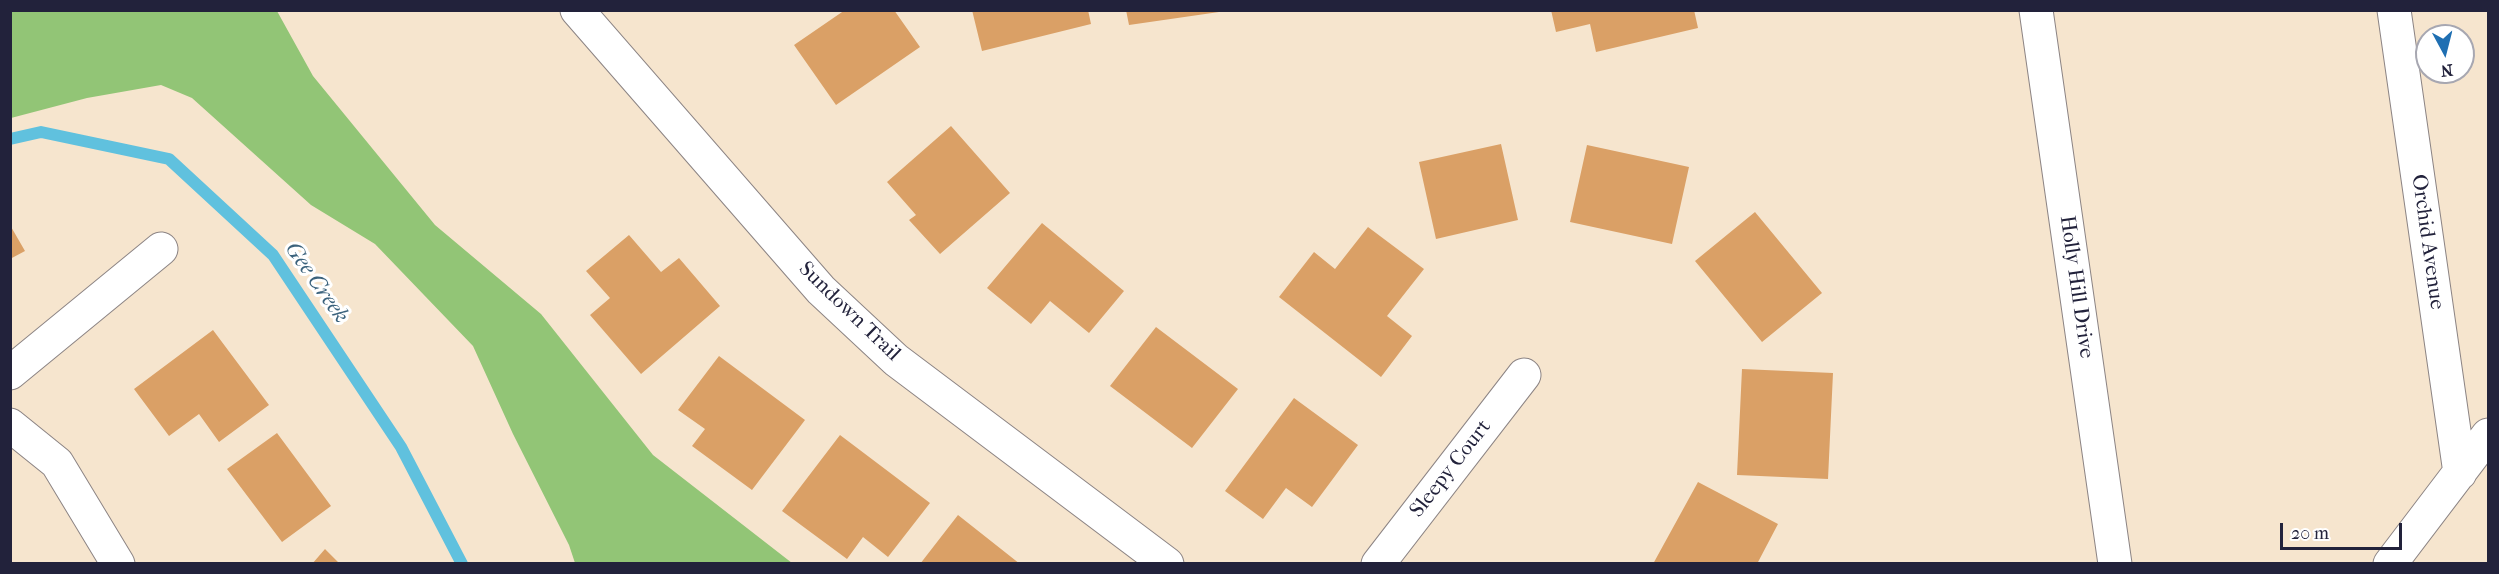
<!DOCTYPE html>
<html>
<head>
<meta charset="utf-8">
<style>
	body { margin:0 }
	#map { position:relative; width:2499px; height:574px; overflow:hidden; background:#f6e5ce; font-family:"IM FELL French Canon",serif }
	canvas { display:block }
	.frame { position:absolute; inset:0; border:12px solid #22223b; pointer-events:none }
	.north { position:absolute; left:2415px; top:24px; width:60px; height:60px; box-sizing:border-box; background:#fff; border:2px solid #a7a7b1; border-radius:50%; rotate:173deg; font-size:16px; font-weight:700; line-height:24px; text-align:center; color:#22223b }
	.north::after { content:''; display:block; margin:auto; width:21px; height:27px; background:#1f6fb2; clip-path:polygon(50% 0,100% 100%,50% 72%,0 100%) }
	.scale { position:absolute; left:2280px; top:523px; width:122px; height:27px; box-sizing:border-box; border:3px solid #22223b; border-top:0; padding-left:8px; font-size:18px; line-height:21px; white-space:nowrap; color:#22223b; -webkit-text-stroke:4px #fff; paint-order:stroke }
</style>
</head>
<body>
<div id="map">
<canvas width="2499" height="574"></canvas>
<div class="frame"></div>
<div class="north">N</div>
<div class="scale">20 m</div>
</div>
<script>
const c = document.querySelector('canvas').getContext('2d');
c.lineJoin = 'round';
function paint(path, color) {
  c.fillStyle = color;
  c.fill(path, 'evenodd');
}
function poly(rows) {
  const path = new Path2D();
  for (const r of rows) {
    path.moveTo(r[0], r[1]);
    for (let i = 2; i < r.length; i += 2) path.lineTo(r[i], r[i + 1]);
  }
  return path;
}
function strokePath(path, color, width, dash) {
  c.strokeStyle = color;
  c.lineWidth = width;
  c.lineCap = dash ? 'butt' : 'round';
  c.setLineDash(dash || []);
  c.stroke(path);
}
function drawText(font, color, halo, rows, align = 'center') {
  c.font = font + ' "IM FELL French Canon",serif';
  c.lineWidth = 6;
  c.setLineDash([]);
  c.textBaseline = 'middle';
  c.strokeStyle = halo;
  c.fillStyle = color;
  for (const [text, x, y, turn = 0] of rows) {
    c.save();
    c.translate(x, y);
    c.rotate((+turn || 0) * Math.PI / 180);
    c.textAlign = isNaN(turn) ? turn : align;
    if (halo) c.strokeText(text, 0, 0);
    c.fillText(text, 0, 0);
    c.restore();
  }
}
paint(poly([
	[11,10,277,11,313,76,435,225,541,314,653,455,792,563,575,563,569,545,513,434,473,346,375,244,311,205,192,98,161,85,87,98,11,118]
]), '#92c576');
strokePath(poly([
	[10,139,41,132,169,159,273,255,401,447,462,564]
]), '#60c1de', 12);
paint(poly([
	[845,10,894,10,920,47,836,105,794,45],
	[972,10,1088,10,1091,24,982,51],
	[1126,10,1218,10,1219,12,1129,25],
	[1551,10,1694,10,1698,28,1596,52,1590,24,1556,32],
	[951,126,1010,193,940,254,909,220,916,215,887,182],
	[1501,144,1518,220,1436,239,1419,162],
	[1587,145,1689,167,1672,244,1570,222],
	[1755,212,1822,293,1762,342,1695,261],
	[1042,223,1124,291,1089,333,1050,301,1031,324,987,288],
	[10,225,25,251,10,259],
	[1368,227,1424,269,1387,316,1412,336,1381,377,1279,297,1314,252,1335,269],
	[629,235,661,272,679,258,720,306,641,374,590,315,610,298,586,271],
	[1156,327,1238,389,1192,448,1110,386],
	[213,330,269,405,219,442,199,414,169,436,134,389],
	[719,356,805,420,752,490,692,446,705,429,678,410],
	[1742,369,1833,373,1828,479,1737,475],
	[1294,398,1358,445,1312,507,1286,488,1263,519,1225,491],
	[277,433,331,506,282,542,227,469],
	[840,435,930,503,888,557,863,537,847,559,782,511],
	[1698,482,1778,524,1757,564,1653,564],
	[958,515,1020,564,920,564],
	[325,549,340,564,312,564]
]), '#daa066');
const street = poly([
	[577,10,821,290,896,360,1167,564],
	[2036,10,2115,564],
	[2394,10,2460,473],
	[10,373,161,249],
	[10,425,57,463,118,564],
	[1378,564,1524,375],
	[2390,564,2488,435]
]);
strokePath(street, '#8c8484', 35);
strokePath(street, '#fff', 33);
drawText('21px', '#22223b', '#fff', [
	["Orchid Avenue",2427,242,82],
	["Holly Hill Drive",2076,287,82],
	["Sundown Trail",849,312,44],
	["Sleepy Court",1451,469,-52]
]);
drawText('italic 22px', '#3b627c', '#fff', [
	["Gee Creek",316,283,55]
]);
</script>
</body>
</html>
